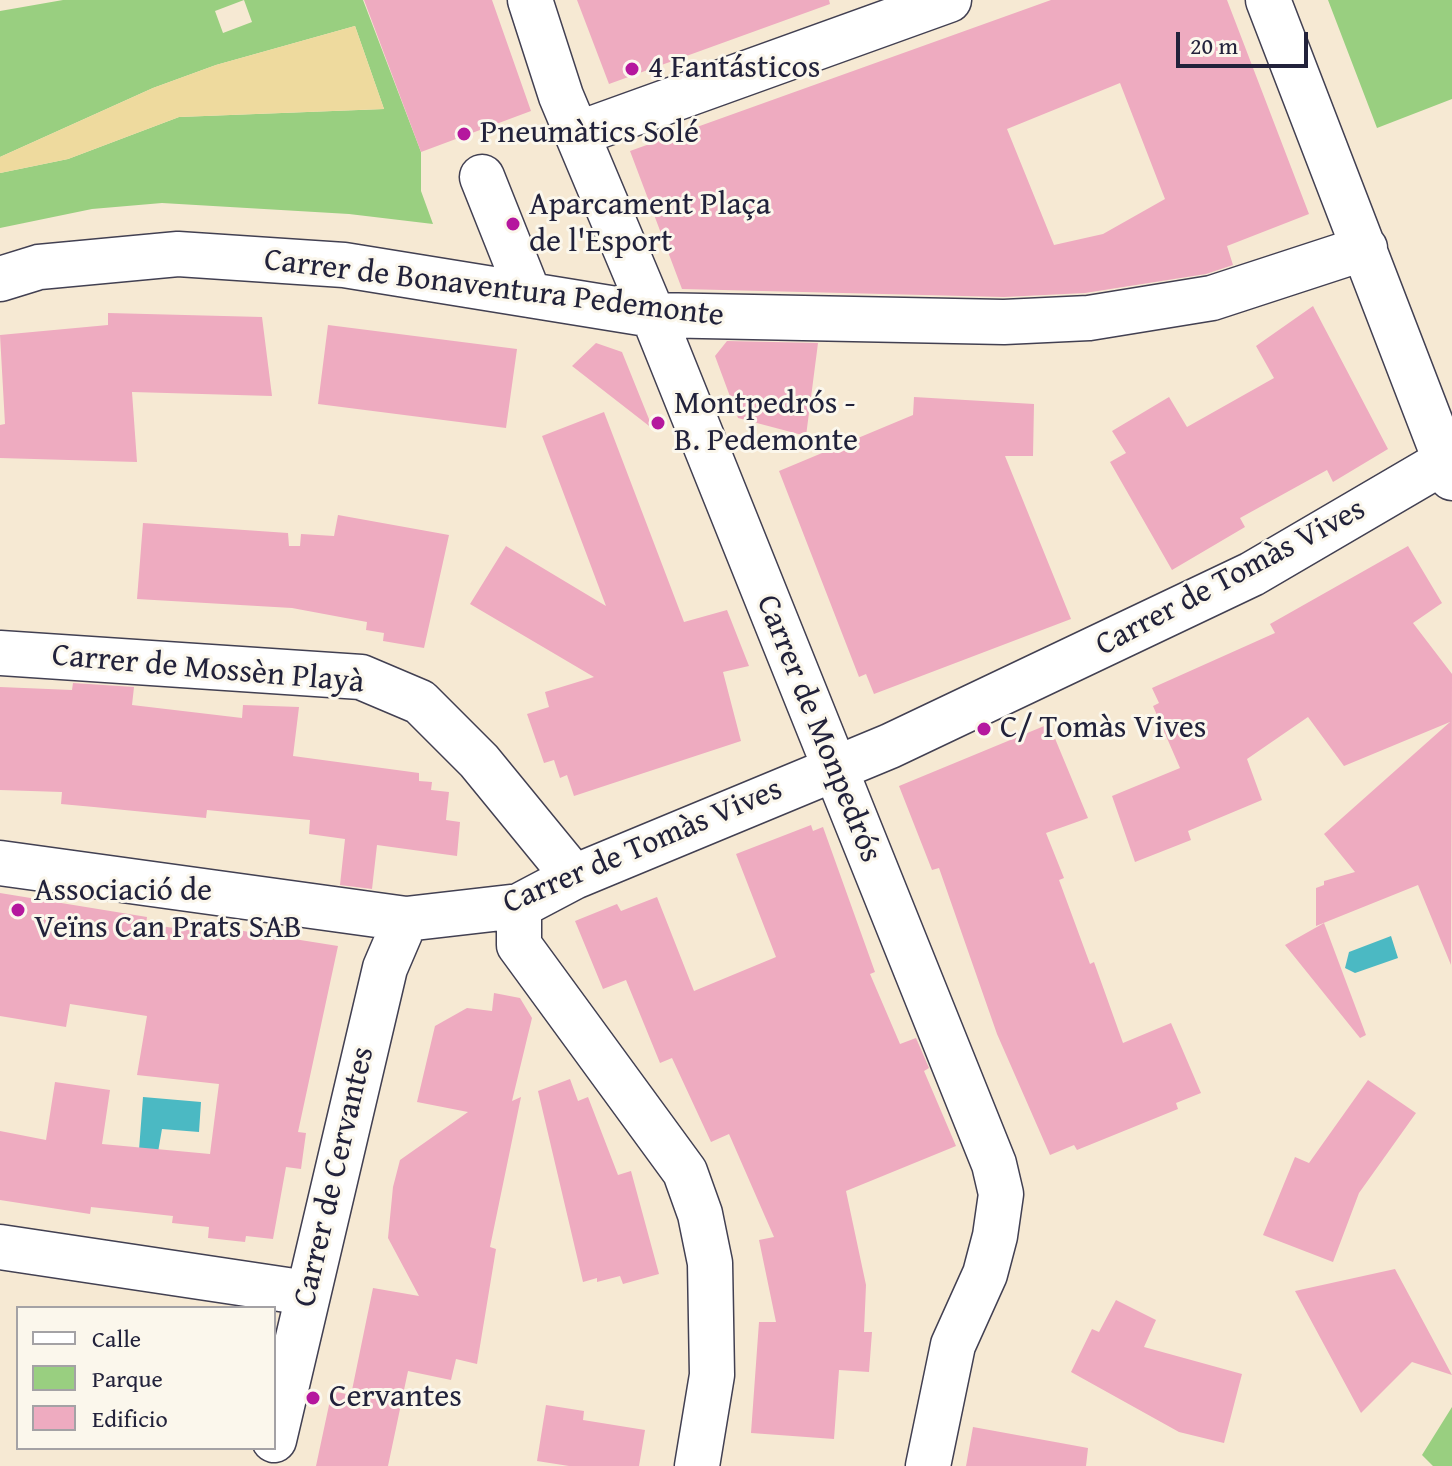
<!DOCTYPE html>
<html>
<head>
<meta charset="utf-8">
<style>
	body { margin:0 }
	#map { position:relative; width:1452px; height:1466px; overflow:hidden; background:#f6e9d3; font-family:"Gentium Book Plus",serif }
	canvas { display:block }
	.legend { position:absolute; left:16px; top:1306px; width:260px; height:144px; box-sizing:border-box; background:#fbf7ec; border:2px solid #a4a2a5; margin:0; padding:10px 14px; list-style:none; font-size:24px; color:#22223b }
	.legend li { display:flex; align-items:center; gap:16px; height:40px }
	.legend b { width:40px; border:2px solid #a4a2a5 }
	.scale { position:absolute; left:1176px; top:32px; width:132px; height:36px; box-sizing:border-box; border:4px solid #22223b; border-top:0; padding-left:10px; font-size:24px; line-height:28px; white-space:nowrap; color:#22223b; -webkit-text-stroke:6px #fbf7ec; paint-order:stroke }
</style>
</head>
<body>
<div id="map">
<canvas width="1452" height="1466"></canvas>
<ul class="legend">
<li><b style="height:10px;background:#fff"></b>Calle</li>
<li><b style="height:22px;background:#99cf80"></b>Parque</li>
<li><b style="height:22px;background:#eeabc0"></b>Edificio</li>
</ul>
<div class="scale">20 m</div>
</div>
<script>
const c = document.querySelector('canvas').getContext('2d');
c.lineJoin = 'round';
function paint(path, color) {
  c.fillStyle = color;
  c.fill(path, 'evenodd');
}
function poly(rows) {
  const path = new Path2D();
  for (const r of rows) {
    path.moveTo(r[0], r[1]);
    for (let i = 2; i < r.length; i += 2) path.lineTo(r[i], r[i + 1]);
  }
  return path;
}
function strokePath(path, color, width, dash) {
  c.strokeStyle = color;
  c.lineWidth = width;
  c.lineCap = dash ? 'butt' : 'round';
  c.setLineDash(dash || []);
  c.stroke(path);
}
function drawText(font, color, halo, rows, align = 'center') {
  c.font = font + ' "Gentium Book Plus",serif';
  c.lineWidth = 6;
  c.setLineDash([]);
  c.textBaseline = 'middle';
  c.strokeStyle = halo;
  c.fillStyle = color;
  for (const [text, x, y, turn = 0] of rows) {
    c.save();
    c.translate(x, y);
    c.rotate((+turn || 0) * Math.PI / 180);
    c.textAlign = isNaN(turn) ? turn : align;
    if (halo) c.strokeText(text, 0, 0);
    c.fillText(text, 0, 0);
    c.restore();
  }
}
paint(poly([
	[63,0,363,0,421,152,421,191,433,224,349,214,162,203,92,209,0,228,0,173,68,159,179,117,384,109,355,26,216,65,153,88,0,157,0,11],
	[244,0,252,22,223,33,215,11],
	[1328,0,1452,0,1452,99,1377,128],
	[1452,1407,1452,1466,1433,1466,1422,1455]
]), '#99cf80');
paint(poly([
	[355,26,384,109,179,117,68,159,0,173,0,157,153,88,216,65]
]), '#eeda9e');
paint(poly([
	[1391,936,1398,958,1355,973,1345,968,1349,952],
	[143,1097,201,1102,199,1132,162,1129,158,1152,139,1150]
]), '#4bb9c3');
paint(poly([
	[364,0,492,0,531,111,421,152],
	[577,0,829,0,830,4,609,84],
	[1051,0,1227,0,1309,214,1227,246,1233,265,1206,274,1085,293,1004,297,682,289,630,151],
	[1120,83,1165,199,1103,234,1054,245,1007,129],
	[1313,306,1388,449,1333,482,1327,470,1240,518,1245,527,1172,570,1110,462,1126,453,1112,431,1169,397,1187,427,1274,378,1256,346],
	[108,313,262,317,272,396,132,392,137,462,0,458,0,425,5,424,0,335,108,325],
	[328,325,517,349,506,428,318,404],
	[727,341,818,343,806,436,738,418,715,356],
	[596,343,622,352,653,429,572,366],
	[914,397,1034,404,1033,456,1005,456,1071,619,874,694,866,674,859,677,779,471,913,415],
	[604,412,684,622,727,610,749,666,723,672,741,741,574,796,567,775,560,778,554,760,544,763,527,714,549,707,545,692,594,677,470,604,506,546,606,606,542,436],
	[338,515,449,535,424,648,383,641,384,633,366,630,367,622,292,608,137,599,143,523,288,533,289,546,300,546,301,534,334,536],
	[1408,546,1442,603,1413,623,1452,674,1451,965,1418,885,1316,926,1316,888,1324,885,1324,881,1355,872,1324,834,1450,722,1344,766,1308,717,1247,759,1262,800,1188,831,1191,840,1135,862,1112,796,1180,768,1153,706,1159,703,1152,688,1275,633,1270,624],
	[73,683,134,687,132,705,242,718,243,705,299,707,293,756,419,773,419,781,432,782,431,790,449,792,446,820,460,822,457,856,377,845,372,889,340,885,345,839,309,834,310,820,207,810,206,818,94,807,61,804,62,792,0,790,0,687,72,690],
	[1049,724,1088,818,1046,833,1064,878,1059,880,1090,964,1094,962,1123,1043,1171,1023,1201,1093,1176,1103,1178,1109,1077,1150,1074,1145,1050,1155,997,1034,939,868,932,870,899,786],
	[811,825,813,831,823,827,875,972,870,974,900,1044,916,1038,929,1068,924,1071,956,1146,846,1191,866,1285,864,1332,872,1332,869,1372,839,1370,834,1439,751,1433,759,1322,776,1322,759,1240,774,1237,729,1134,711,1142,672,1058,660,1063,626,980,603,989,575,921,617,904,621,911,657,897,694,991,776,957,736,854],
	[0,893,147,917,146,924,230,936,231,929,338,946,298,1132,306,1133,301,1169,286,1167,273,1239,246,1236,245,1242,208,1238,209,1227,172,1223,173,1216,91,1207,90,1214,0,1200,0,1131,46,1140,55,1082,110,1090,102,1144,210,1154,219,1084,137,1075,147,1016,70,1004,66,1027,0,1016],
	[1324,923,1366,1035,1360,1038,1285,945],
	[494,993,520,998,532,1018,512,1101,521,1097,490,1247,496,1249,477,1364,456,1359,451,1380,408,1371,388,1466,316,1466,332,1391,351,1395,373,1288,419,1296,388,1238,393,1187,400,1160,468,1112,417,1102,435,1026,467,1008,492,1011],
	[570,1079,578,1101,588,1097,618,1175,631,1171,659,1274,623,1284,620,1276,597,1282,597,1278,583,1282,538,1091],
	[1368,1080,1416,1113,1359,1193,1333,1262,1263,1235,1295,1157,1309,1163],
	[1395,1269,1452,1375,1412,1362,1361,1413,1295,1291],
	[1116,1300,1156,1320,1144,1347,1242,1374,1224,1443,1179,1432,1071,1372,1092,1329,1099,1332],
	[546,1405,584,1411,583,1420,645,1430,639,1466,569,1466,537,1461],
	[973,1427,1088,1448,1086,1466,966,1466]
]), '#eeabc0');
const minor = poly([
	[530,0,561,96,653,315,994,1164,1001,1194,995,1236,985,1274,953,1345,928,1466],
	[1268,0,1452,478],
	[577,134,949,0],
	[482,177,529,295],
	[0,279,39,267,178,254,344,265,653,315,1004,322,1089,318,1212,298,1365,248],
	[0,653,361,677,420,702,479,761,574,877],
	[0,863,406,919,519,906,574,877,890,746,1252,574,1452,457],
	[519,906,519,945,685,1172,700,1214,710,1263,712,1375,697,1466],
	[0,1247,307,1293],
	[274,1440,385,968,406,919]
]);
strokePath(minor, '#424052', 47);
strokePath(minor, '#fff', 44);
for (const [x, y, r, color] of [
	[632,69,8,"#b5179e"],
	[464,134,8,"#b5179e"],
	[513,224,8,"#b5179e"],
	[658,423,8,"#b5179e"],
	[984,729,8,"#b5179e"],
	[18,910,8,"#b5179e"],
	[313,1398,8,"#b5179e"]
]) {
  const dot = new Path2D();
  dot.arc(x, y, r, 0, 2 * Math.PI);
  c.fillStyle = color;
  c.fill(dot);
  strokePath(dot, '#fbf7ec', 3);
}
drawText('32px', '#22223b', '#fbf7ec', [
	["4 Fantásticos",648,69],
	["Pneumàtics Solé",480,134],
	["Aparcament Plaça",529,206],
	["de l'Esport",529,243],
	["Montpedrós -",674,405],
	["B. Pedemonte",674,442],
	["C/ Tomàs Vives",1000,729],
	["Associació de",34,892],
	["Veïns Can Prats SAB",34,929],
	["Cervantes",329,1398]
], 'left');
drawText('32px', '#22223b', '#fbf7ec', [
	["Carrer de Bonaventura Pedemonte",494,289,7],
	["Carrer de Tomàs Vives",1231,578,-28],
	["Carrer de Mossèn Playà",208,670,5],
	["Carrer de Monpedrós",818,729,68],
	["Carrer de Tomàs Vives",643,847,-23],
	["Carrer de Cervantes",335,1177,-77]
]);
</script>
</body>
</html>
